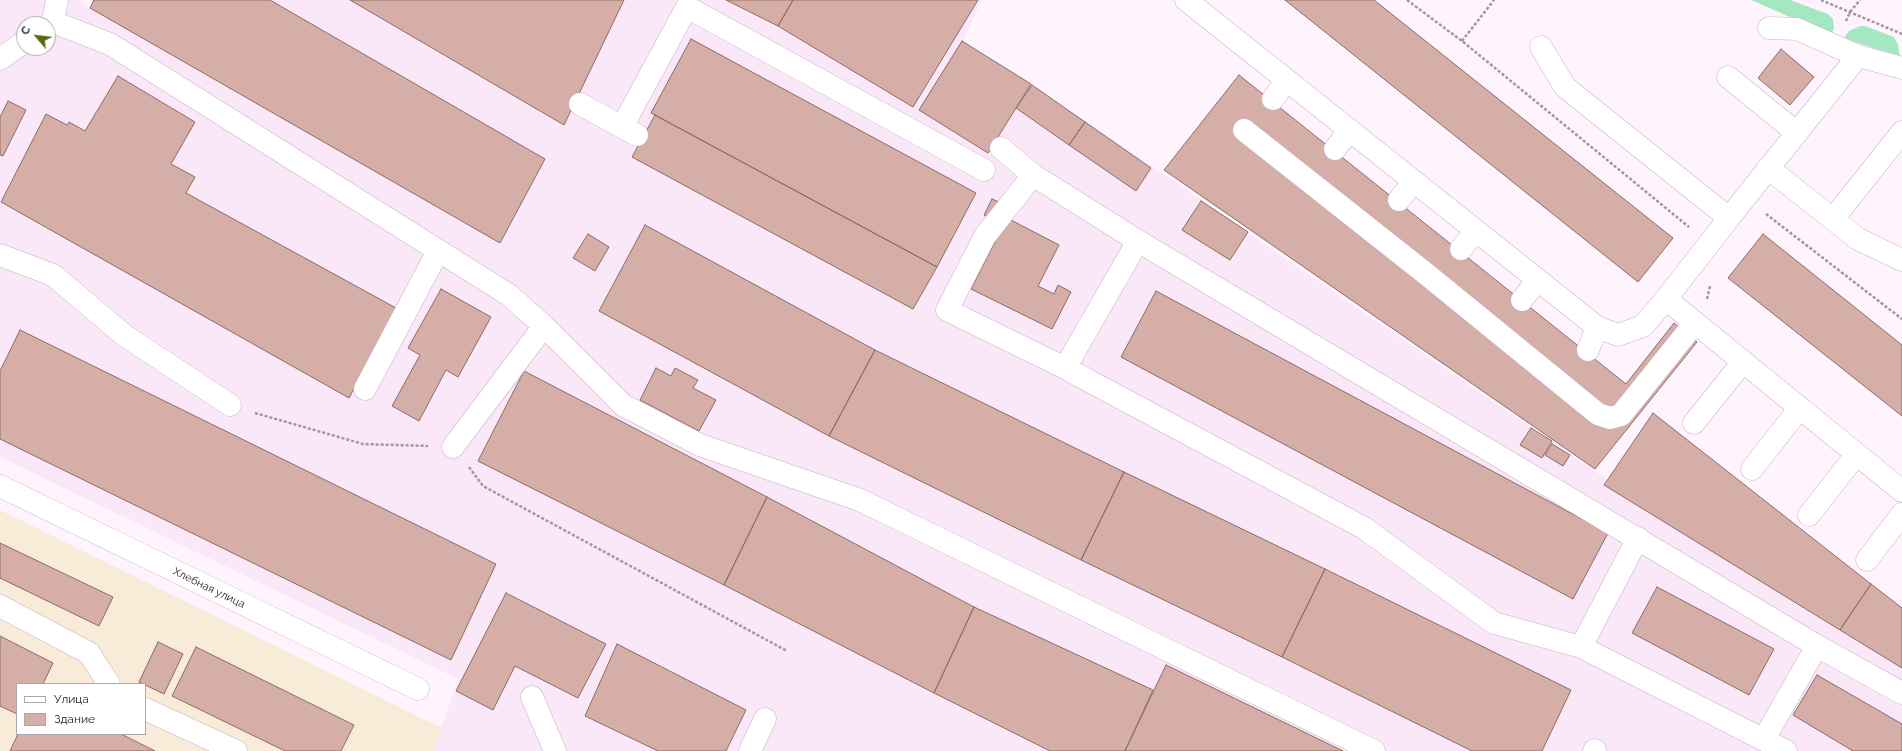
<!DOCTYPE html>
<html>
<head>
<meta charset="utf-8">
<style>
	body { margin:0 }
	#map { position:relative; width:1902px; height:751px; overflow:hidden; background:#fff4fe; font-family:Raleway,sans-serif }
	canvas { display:block }
	.legend { position:absolute; left:16px; top:683px; width:130px; height:52px; box-sizing:border-box; background:#fff; border:1px solid #aba7aa; margin:0; padding:5px 7px; list-style:none; font-size:12px; color:#2c222b }
	.legend li { display:flex; align-items:center; gap:8px; height:20px }
	.legend b { width:20px; border:1px solid #aba7aa }
	.north { position:absolute; left:16px; top:16px; width:40px; height:40px; box-sizing:border-box; background:#fff; border:1px solid #aba7aa; border-radius:50%; rotate:298deg; font-size:11px; font-weight:700; line-height:16px; text-align:center; color:#2c222b }
	.north::after { content:''; display:block; margin:auto; width:14px; height:18px; background:#5a670e; clip-path:polygon(50% 0,100% 100%,50% 72%,0 100%) }
</style>
</head>
<body>
<div id="map">
<canvas width="1902" height="751"></canvas>
<ul class="legend">
<li><b style="height:5px;background:#fff"></b>Улица</li>
<li><b style="height:11px;background:#d4aea7"></b>Здание</li>
</ul>
<div class="north">С</div>
</div>
<script>
const c = document.querySelector('canvas').getContext('2d');
c.lineJoin = 'round';
function paint(path, color) {
  c.fillStyle = color;
  c.fill(path, 'evenodd');
}
function poly(rows) {
  const path = new Path2D();
  for (const r of rows) {
    path.moveTo(r[0], r[1]);
    for (let i = 2; i < r.length; i += 2) path.lineTo(r[i], r[i + 1]);
  }
  return path;
}
function strokePath(path, color, width, dash) {
  c.strokeStyle = color;
  c.lineWidth = width;
  c.lineCap = dash ? 'butt' : 'round';
  c.setLineDash(dash || []);
  c.stroke(path);
}
function drawText(font, color, halo, rows, align = 'center') {
  c.font = font + ' Raleway,sans-serif';
  c.lineWidth = 3;
  c.setLineDash([]);
  c.textBaseline = 'middle';
  c.strokeStyle = halo;
  c.fillStyle = color;
  for (const [text, x, y, turn = 0] of rows) {
    c.save();
    c.translate(x, y);
    c.rotate((+turn || 0) * Math.PI / 180);
    c.textAlign = isNaN(turn) ? turn : align;
    if (halo) c.strokeText(text, 0, 0);
    c.fillText(text, 0, 0);
    c.restore();
  }
}
paint(poly([
	[0,510,448,731,439,751,0,751],
	[17,684,145,684,145,734,17,734]
]), '#f8ecd8');
paint(poly([
	[0,0,81,0,89,8,94,0,982,0,962,42,1032,85,1230,219,1229,220,1608,480,1653,413,1902,608,1902,751,433,751,458,679,0,457],
	[24,24,48,24,48,48,24,48]
]), '#fae7f7');
paint(poly([
	[1751,0,1790,0,1828,14,1833,19,1834,28,1831,35],
	[1860,26,1865,26,1894,37,1898,45,1900,57,1844,38,1849,31]
]), '#a3e8c0');
const building = poly([
	[94,0,270,0,545,159,500,243,90,8,94,0],
	[350,0,624,0,564,125,350,0],
	[726,0,793,0,778,26,726,0],
	[793,0,978,0,913,107,778,26,793,0],
	[1285,0,1374,0,1673,238,1638,282,1285,0],
	[691,39,976,193,937,267,651,113,691,39],
	[962,41,1031,84,988,153,919,110,962,41],
	[1781,49,1814,77,1790,105,1758,78,1781,49],
	[1239,75,1626,384,1674,323,1697,342,1595,469,1164,170,1239,75],
	[118,76,195,122,171,164,195,177,186,193,396,308,349,398,1,202,46,114,67,125,69,122,85,131,118,76],
	[1032,85,1085,122,1069,145,1016,108,1032,85],
	[8,101,26,110,3,156,0,155,0,117,8,101],
	[655,115,937,267,913,309,632,157,655,115],
	[1085,122,1151,168,1136,191,1069,145,1085,122],
	[992,199,1001,203,992,220,984,215,992,199],
	[1201,201,1248,232,1230,260,1182,230,1201,201],
	[1007,218,1059,245,1038,286,1054,294,1058,285,1071,292,1052,329,971,289,1007,218],
	[645,225,875,350,829,436,599,311,645,225],
	[588,234,609,247,595,271,573,258,588,234],
	[1763,234,1902,345,1902,416,1728,278,1763,234],
	[441,289,491,317,458,377,446,370,419,421,392,406,420,355,408,348,441,289],
	[1156,291,1608,533,1573,599,1121,357,1156,291],
	[20,330,496,564,451,660,0,439,0,371,20,330],
	[875,350,1124,472,1081,560,829,436,875,350],
	[656,368,671,376,675,368,698,380,693,388,716,400,699,431,640,400,656,368],
	[524,371,767,497,724,585,478,461,524,371],
	[1653,413,1871,584,1840,630,1604,485,1653,413],
	[1531,428,1552,441,1542,458,1520,445,1531,428],
	[1552,444,1570,455,1563,466,1545,455,1552,444],
	[1124,472,1325,569,1282,657,1081,560,1124,472],
	[767,497,974,607,934,693,724,585,767,497],
	[0,543,113,597,99,626,0,578,0,543],
	[1325,569,1571,690,1542,751,1472,751,1282,657,1325,569],
	[1871,584,1902,608,1902,668,1840,630,1871,584],
	[1657,587,1774,649,1749,695,1632,633,1657,587],
	[506,593,606,644,578,698,515,666,493,710,456,691,506,593],
	[974,607,1153,690,1125,751,1050,751,934,693,974,607],
	[0,636,53,663,43,684,17,684,17,714,0,706,0,636],
	[158,642,183,654,164,694,139,682,158,642],
	[617,644,746,710,726,751,658,751,585,716,617,644],
	[196,647,354,725,341,751,285,751,172,696,196,647],
	[1166,665,1343,751,1125,751,1166,665],
	[1817,675,1902,724,1902,751,1853,751,1793,715,1817,675],
	[18,734,121,734,155,751,10,751,18,734]
]);
paint(building, '#d4aea7');
strokePath(building, '#8e6c65', 1);
const minor = poly([
	[1186,0,1597,327,1618,335,1643,326,1666,299,1729,218,1565,87,1541,47],
	[53,22,57,0],
	[48,25,53,22,110,44,509,295,544,326,623,405,700,445,860,500,1374,751],
	[1769,28,1797,29,1858,56,1902,68],
	[0,59,24,42],
	[1728,77,1797,133],
	[1273,99,1287,80],
	[580,104,637,135],
	[622,127,687,7,984,170],
	[1244,130,1425,273,1598,414,1610,418,1621,415,1694,324],
	[1001,148,1033,175,1138,241,1817,646,1902,693],
	[1335,149,1350,130],
	[1768,168,1858,239,1902,260],
	[1033,175,985,236,947,310,1065,368],
	[1399,200,1413,182],
	[1729,218,1858,56],
	[1833,219,1902,132],
	[1138,241,1065,368,1364,528,1494,623,1581,647,1786,751],
	[1461,249,1476,231],
	[0,255,53,275,124,335,230,405],
	[1666,299,1902,491],
	[1522,300,1537,280],
	[1588,350,1597,327],
	[365,389,438,251],
	[1694,423,1742,363],
	[453,447,544,326],
	[1752,469,1799,409],
	[0,486,418,689],
	[1809,515,1856,455],
	[1867,560,1902,514],
	[0,606,89,653,109,684],
	[1581,647,1638,538],
	[532,697,555,751],
	[145,709,236,751],
	[1764,739,1817,646],
	[750,751,765,719],
	[1594,751,1595,750]
]);
strokePath(minor, '#cbb0c9', 23);
strokePath(poly([
	[1407,0,1462,41,1689,227],
	[1821,0,1902,34],
	[1846,21,1850,12,1860,0],
	[1462,41,1494,0],
	[1766,214,1902,319],
	[1707,299,1710,286],
	[255,413,363,444,428,446],
	[469,467,483,486,787,651]
]), '#a196a0', 2.5, [3, 2]);
strokePath(minor, '#fff', 22);
drawText('11px', '#2c222b', '#fff', [
	["Хлебная улица",209,588,26]
]);
</script>
</body>
</html>
